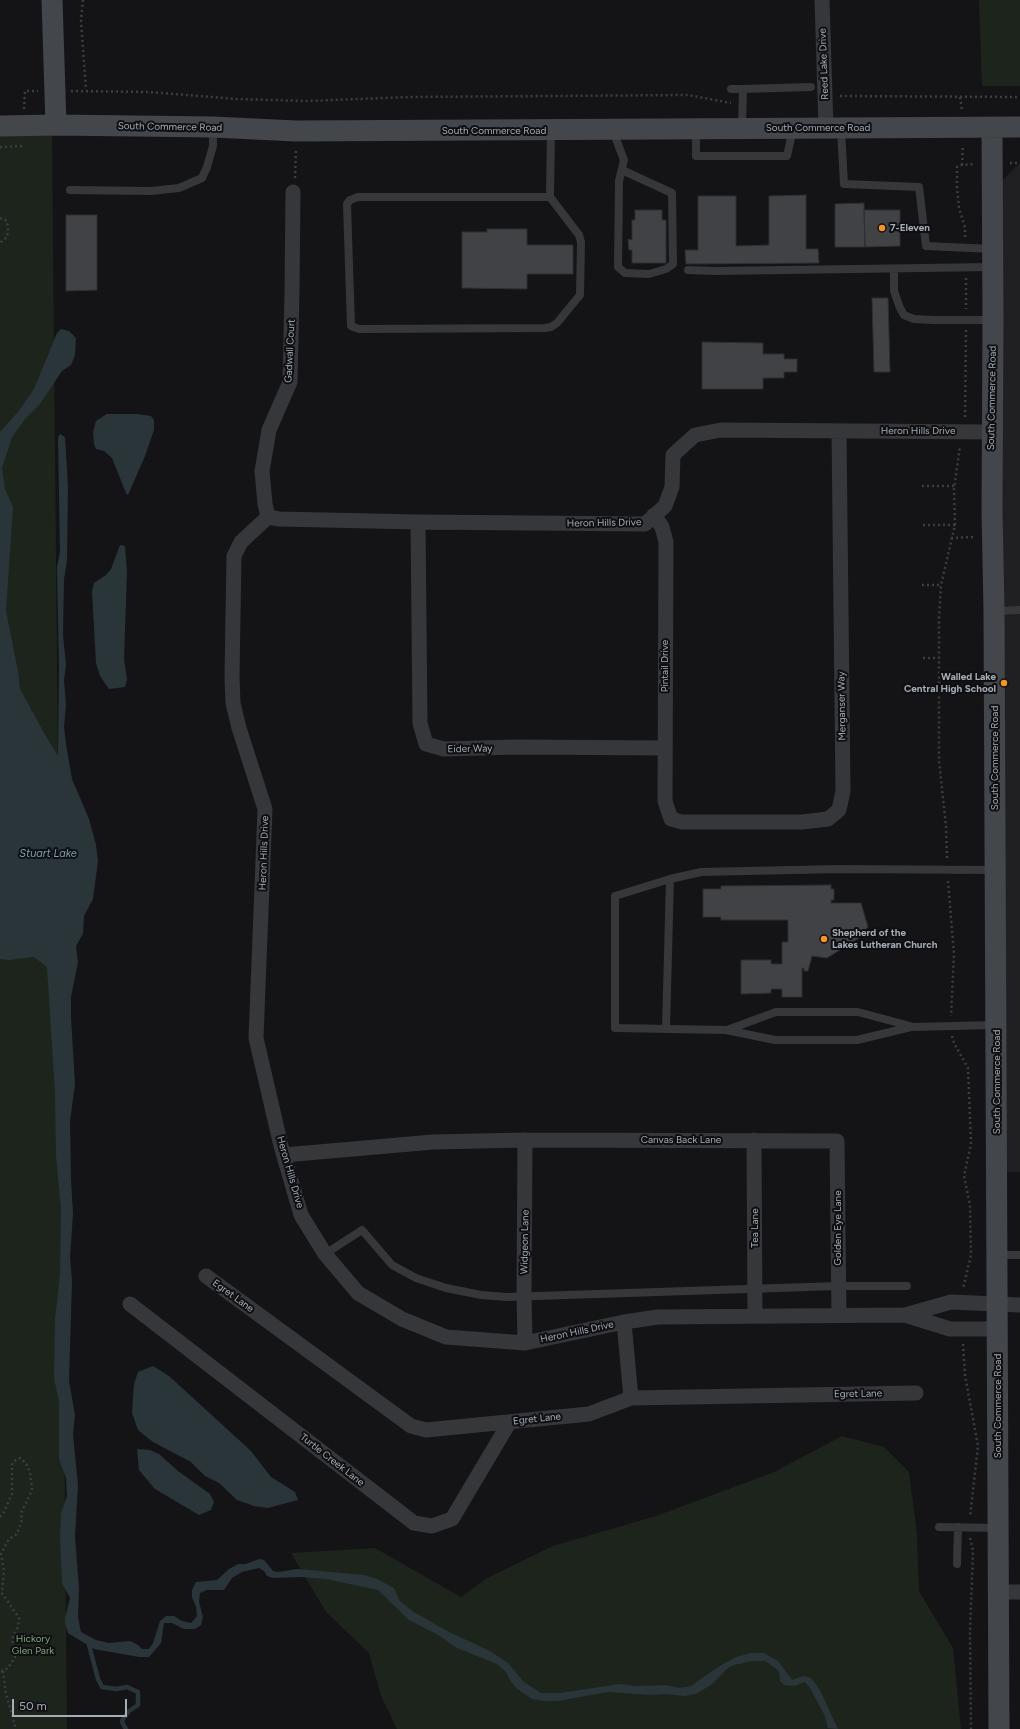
<!DOCTYPE html>
<html>
<head>
<meta charset="utf-8">
<style>
	body { margin:0 }
	#map { position:relative; width:1020px; height:1729px; overflow:hidden; background:#141416; font-family:Figtree,sans-serif }
	canvas { display:block }
	.scale { position:absolute; left:12px; top:1699px; width:115px; height:18px; box-sizing:border-box; border:2px solid #a5adb7; border-top:0; padding-left:5px; font-size:12px; line-height:14px; white-space:nowrap; color:#a5adb7; -webkit-text-stroke:3px #0f0f11; paint-order:stroke }
</style>
</head>
<body>
<div id="map">
<canvas width="1020" height="1729"></canvas>
<div class="scale">50 m</div>
</div>
<script>
const c = document.querySelector('canvas').getContext('2d');
c.lineJoin = 'round';
function paint(path, color) {
  c.fillStyle = color;
  c.fill(path, 'evenodd');
}
function poly(rows) {
  const path = new Path2D();
  for (const r of rows) {
    path.moveTo(r[0], r[1]);
    for (let i = 2; i < r.length; i += 2) path.lineTo(r[i], r[i + 1]);
  }
  return path;
}
function strokePath(path, color, width, dash) {
  c.strokeStyle = color;
  c.lineWidth = width;
  c.lineCap = dash ? 'butt' : 'round';
  c.setLineDash(dash || []);
  c.stroke(path);
}
function drawText(font, color, halo, rows, align = 'center') {
  c.font = font + ' Figtree,sans-serif';
  c.lineWidth = 4;
  c.setLineDash([]);
  c.textBaseline = 'middle';
  c.strokeStyle = halo;
  c.fillStyle = color;
  for (const [text, x, y, turn = 0] of rows) {
    c.save();
    c.translate(x, y);
    c.rotate((+turn || 0) * Math.PI / 180);
    c.textAlign = isNaN(turn) ? turn : align;
    if (halo) c.strokeText(text, 0, 0);
    c.fillText(text, 0, 0);
    c.restore();
  }
}
paint(poly([
	[1020,163,1020,1172,988,1172,988,195]
]), '#202023');
paint(poly([
	[979,0,1020,0,1020,86,982,86],
	[52,132,67,1729,0,1729,0,133],
	[842,1436,884,1447,909,1472,917,1534,919,1591,953,1648,961,1729,397,1729,381,1696,369,1653,326,1612,291,1553,375,1548,461,1597,487,1578,553,1546,656,1516,774,1472]
]), '#1c241c');
paint(poly([
	[61,329,69,331,76,338,75,355,71,365,62,371,40,404,25,419,12,437,2,468,5,489,13,507,6,611,18,671,20,689,44,733,58,756,59,670,57,567,60,552,58,437,60,434,65,437,68,487,67,561,64,579,63,635,66,665,64,680,66,705,64,726,66,744,72,779,89,819,96,845,98,861,93,899,84,916,83,934,76,946,78,962,71,997,71,1018,75,1084,70,1121,71,1180,73,1214,70,1257,72,1281,69,1381,75,1415,73,1435,78,1485,75,1536,79,1589,78,1617,81,1632,96,1640,109,1643,130,1641,138,1645,142,1649,149,1649,153,1643,160,1621,166,1616,174,1616,182,1621,191,1623,197,1616,196,1607,192,1597,192,1590,196,1582,217,1580,229,1569,238,1564,246,1564,259,1559,264,1560,273,1571,278,1572,297,1569,364,1575,377,1579,394,1588,399,1600,412,1611,447,1631,490,1651,508,1663,524,1682,541,1693,560,1693,620,1684,636,1686,666,1685,679,1688,691,1686,718,1667,736,1657,751,1653,764,1653,778,1661,792,1680,803,1676,811,1678,820,1690,838,1729,828,1728,825,1716,810,1688,805,1682,795,1686,784,1685,780,1681,779,1671,765,1661,752,1661,734,1665,728,1668,711,1685,696,1694,685,1696,665,1694,650,1695,608,1692,558,1701,543,1701,532,1699,516,1688,510,1680,506,1672,497,1664,457,1648,438,1635,409,1620,378,1590,326,1579,301,1577,273,1578,267,1576,264,1571,259,1568,242,1572,232,1578,224,1590,207,1590,200,1593,199,1602,203,1617,201,1625,195,1629,184,1629,172,1623,164,1623,161,1643,149,1657,139,1657,94,1649,68,1633,65,1623,65,1618,70,1598,62,1583,60,1539,61,1513,67,1496,66,1478,59,1459,59,1401,54,1379,55,1319,60,1275,61,1209,56,1156,55,1093,47,967,34,957,9,960,0,959,0,432,18,412,34,389,57,333],
	[107,414,137,414,151,416,154,420,154,430,145,456,128,495,126,493,112,458,104,451,96,449,94,444,93,432,96,421],
	[120,545,125,546,127,572,124,659,127,679,125,687,109,689,100,676,96,663,92,591,94,583,106,575,111,569],
	[153,1366,169,1376,251,1451,271,1477,295,1492,298,1500,268,1508,254,1506,237,1500,219,1483,205,1476,191,1462,153,1442,138,1430,132,1413,134,1384,138,1372],
	[137,1449,150,1450,159,1454,178,1471,210,1494,214,1502,211,1510,199,1515,155,1489,139,1470]
]), '#2a353a');
strokePath(poly([
	[89,1645,98,1679,102,1687,116,1689,127,1687,138,1692,138,1705,129,1711,123,1719,122,1722,126,1729]
]), '#2a353a', 4.5);
const building = poly([
	[806,195,806,249,818,249,819,263,686,264,685,250,698,250,698,196,736,196,736,246,769,245,769,196,806,195],
	[864,203,865,247,835,247,835,204,864,203],
	[635,210,662,210,662,220,666,220,666,263,632,263,632,250,629,250,628,239,632,240,632,220,635,220,635,210],
	[864,210,900,210,900,246,865,247,864,210],
	[66,215,97,215,97,290,66,291,66,215],
	[487,229,527,229,527,245,573,245,573,274,527,274,527,289,462,288,462,232,487,232,487,229],
	[872,298,888,298,890,372,874,372,872,298],
	[702,342,763,343,763,354,784,354,784,359,797,359,797,372,784,372,784,378,763,378,763,389,702,389,702,342],
	[831,885,831,889,834,889,834,900,831,900,831,903,861,903,868,927,865,930,867,933,827,958,812,956,808,971,804,971,804,968,802,968,802,997,782,997,782,989,771,989,771,993,741,994,741,960,771,960,771,964,782,964,782,942,788,942,788,920,721,920,721,917,703,917,703,889,721,889,721,886,831,885]
]);
paint(building, '#404246');
strokePath(building, '#2e2f32', 1);
strokePath(poly([
	[83,0,81,21,86,90],
	[71,91,149,92,237,99,307,101,409,97,688,95,731,103],
	[840,96,1020,97],
	[960,97,962,110],
	[24,109,25,91,38,91],
	[0,147,23,146,23,144],
	[1010,163,1020,163],
	[962,165,963,145],
	[295,178,296,148],
	[0,218,7,221,8,230,7,237,0,243],
	[965,237,965,227,959,208,957,188,957,167,962,165,975,164],
	[966,278,966,309],
	[965,417,966,330],
	[922,486,954,486],
	[923,525,955,525],
	[951,538,974,537],
	[922,585,941,585],
	[923,658,939,658],
	[947,858,946,826,939,761,939,618,941,585,955,525,954,489,960,446],
	[948,881,954,954,951,1016],
	[952,1036,954,1043,968,1068,971,1144,964,1176,970,1205,971,1255,963,1289],
	[963,1344,965,1375,978,1446,970,1517],
	[0,1517,4,1512,12,1494,12,1465,14,1461,20,1458,26,1463,30,1472,32,1490,21,1513,22,1520,17,1534,9,1539,1,1554,4,1571,2,1593,19,1618,18,1627,12,1639,15,1657,8,1668,3,1671,0,1671],
	[970,1538,973,1551,970,1631,971,1729],
	[3,1671,6,1694,16,1729]
]), '#3b3e42', 2.5, [2, 3]);
strokePath(poly([
	[731,89,743,89],
	[742,128,743,89,811,87],
	[841,129,844,184,919,187,926,246,993,249],
	[696,130,696,156,787,156,793,129],
	[613,131,624,160,619,181,618,267,625,273,649,274,666,269,673,264,672,193,622,170],
	[70,190,151,191,179,188,202,178,207,167,213,146,213,127],
	[550,197,358,197,350,200,347,204,351,326,359,329,545,328,551,327,557,323,580,295,581,242,579,235,550,197,551,130],
	[894,269,894,291,900,308,904,315,914,319,933,320,993,320],
	[688,270,716,271,992,267],
	[995,611,1020,610],
	[995,870,838,869,701,872,670,879,615,896,615,1028,726,1030,775,1040,857,1040,911,1027,996,1025],
	[666,1028,670,879],
	[727,1030,776,1012,858,1012,910,1026],
	[325,1254,362,1230,392,1265,416,1278,446,1288,481,1295,507,1297,838,1286,907,1286],
	[998,1255,1020,1255],
	[939,1527,997,1528],
	[957,1564,958,1527]
]), '#35373b', 8);
strokePath(poly([
	[822,0,826,128],
	[293,192,292,292,290,382,269,430,262,471,265,504,268,517,279,519,418,522,645,524,665,506,672,487,673,455,695,435,721,430,992,432],
	[654,515,662,527,666,542,665,801,671,819,682,822,802,822,828,819,839,810,843,791,839,431],
	[268,517,241,542,234,556,232,677,233,703,239,728,265,809,256,1038,281,1146,301,1215,325,1254,358,1293,402,1319,446,1337,525,1343,624,1322,658,1317,905,1315,951,1302,1020,1305],
	[418,522,420,723,426,744,444,749,517,747,665,748],
	[754,1140,755,1315],
	[284,1155,433,1142,525,1140,837,1141,839,1316],
	[206,1276,411,1426,426,1430,589,1414,631,1398,916,1393],
	[130,1304,414,1523,432,1526,452,1519,509,1423],
	[905,1315,950,1329,998,1329],
	[624,1322,631,1398],
	[525,1343,524,1295,525,1140],
	[998,1592,1020,1592]
]), '#35373b', 15);
strokePath(poly([
	[52,0,56,125],
	[0,126,56,125,213,127,296,131,1020,127],
	[992,127,993,320,992,511,994,611,999,1729]
]), '#43464b', 21);
for (const [x, y, r, color] of [
	[882,228,4,"#f99329"],
	[1004,683,4,"#f99329"],
	[824,939,4,"#f99329"]
]) {
  const dot = new Path2D();
  dot.arc(x, y, r, 0, 2 * Math.PI);
  c.fillStyle = color;
  c.fill(dot);
  strokePath(dot, '#0f0f11', 1.5);
}
drawText('10px', '#a5adb7', '#0f0f11', [
	["Reed Lake Drive",824,64,-92],
	["South Commerce Road",170,127,1],
	["South Commerce Road",818,128],
	["South Commerce Road",494,131],
	["Gadwall Court",290,351,-87],
	["South Commerce Road",992,398,-89],
	["Heron Hills Drive",918,431],
	["Heron Hills Drive",604,523,-1],
	["Pintail Drive",665,666,-90],
	["Merganser Way",842,706,-91],
	["Eider Way",470,749,-1],
	["South Commerce Road",995,758,-90],
	["Heron Hills Drive",264,853,-88],
	["South Commerce Road",997,1082,-90],
	["Canvas Back Lane",681,1140],
	["Heron Hills Drive",290,1172,74],
	["Tea Lane",755,1228,-90],
	["Golden Eye Lane",838,1228,-90],
	["Widgeon Lane",525,1242,-89],
	["Egret Lane",233,1296,36],
	["Heron Hills Drive",577,1332,-12],
	["Egret Lane",858,1394,-1],
	["South Commerce Road",998,1406,-90],
	["Egret Lane",537,1419,-6],
	["Turtle Creek Lane",332,1460,38]
]);
drawText('bold 10px', '#a5adb7', '#0f0f11', [
	["7-Eleven",890,228],
	["Walled Lake",996,677,"right"],
	["Central High School",996,689,"right"],
	["Shepherd of the",832,933],
	["Lakes Lutheran Church",832,945]
], 'left');
drawText('10px', '#7fa37b', '#0f0f11', [
	["Hickory",33,1639],
	["Glen Park",33,1651]
]);
drawText('italic 11px', '#7aa2b4', '#0f0f11', [
	["Stuart Lake",48,854]
]);
</script>
</body>
</html>
